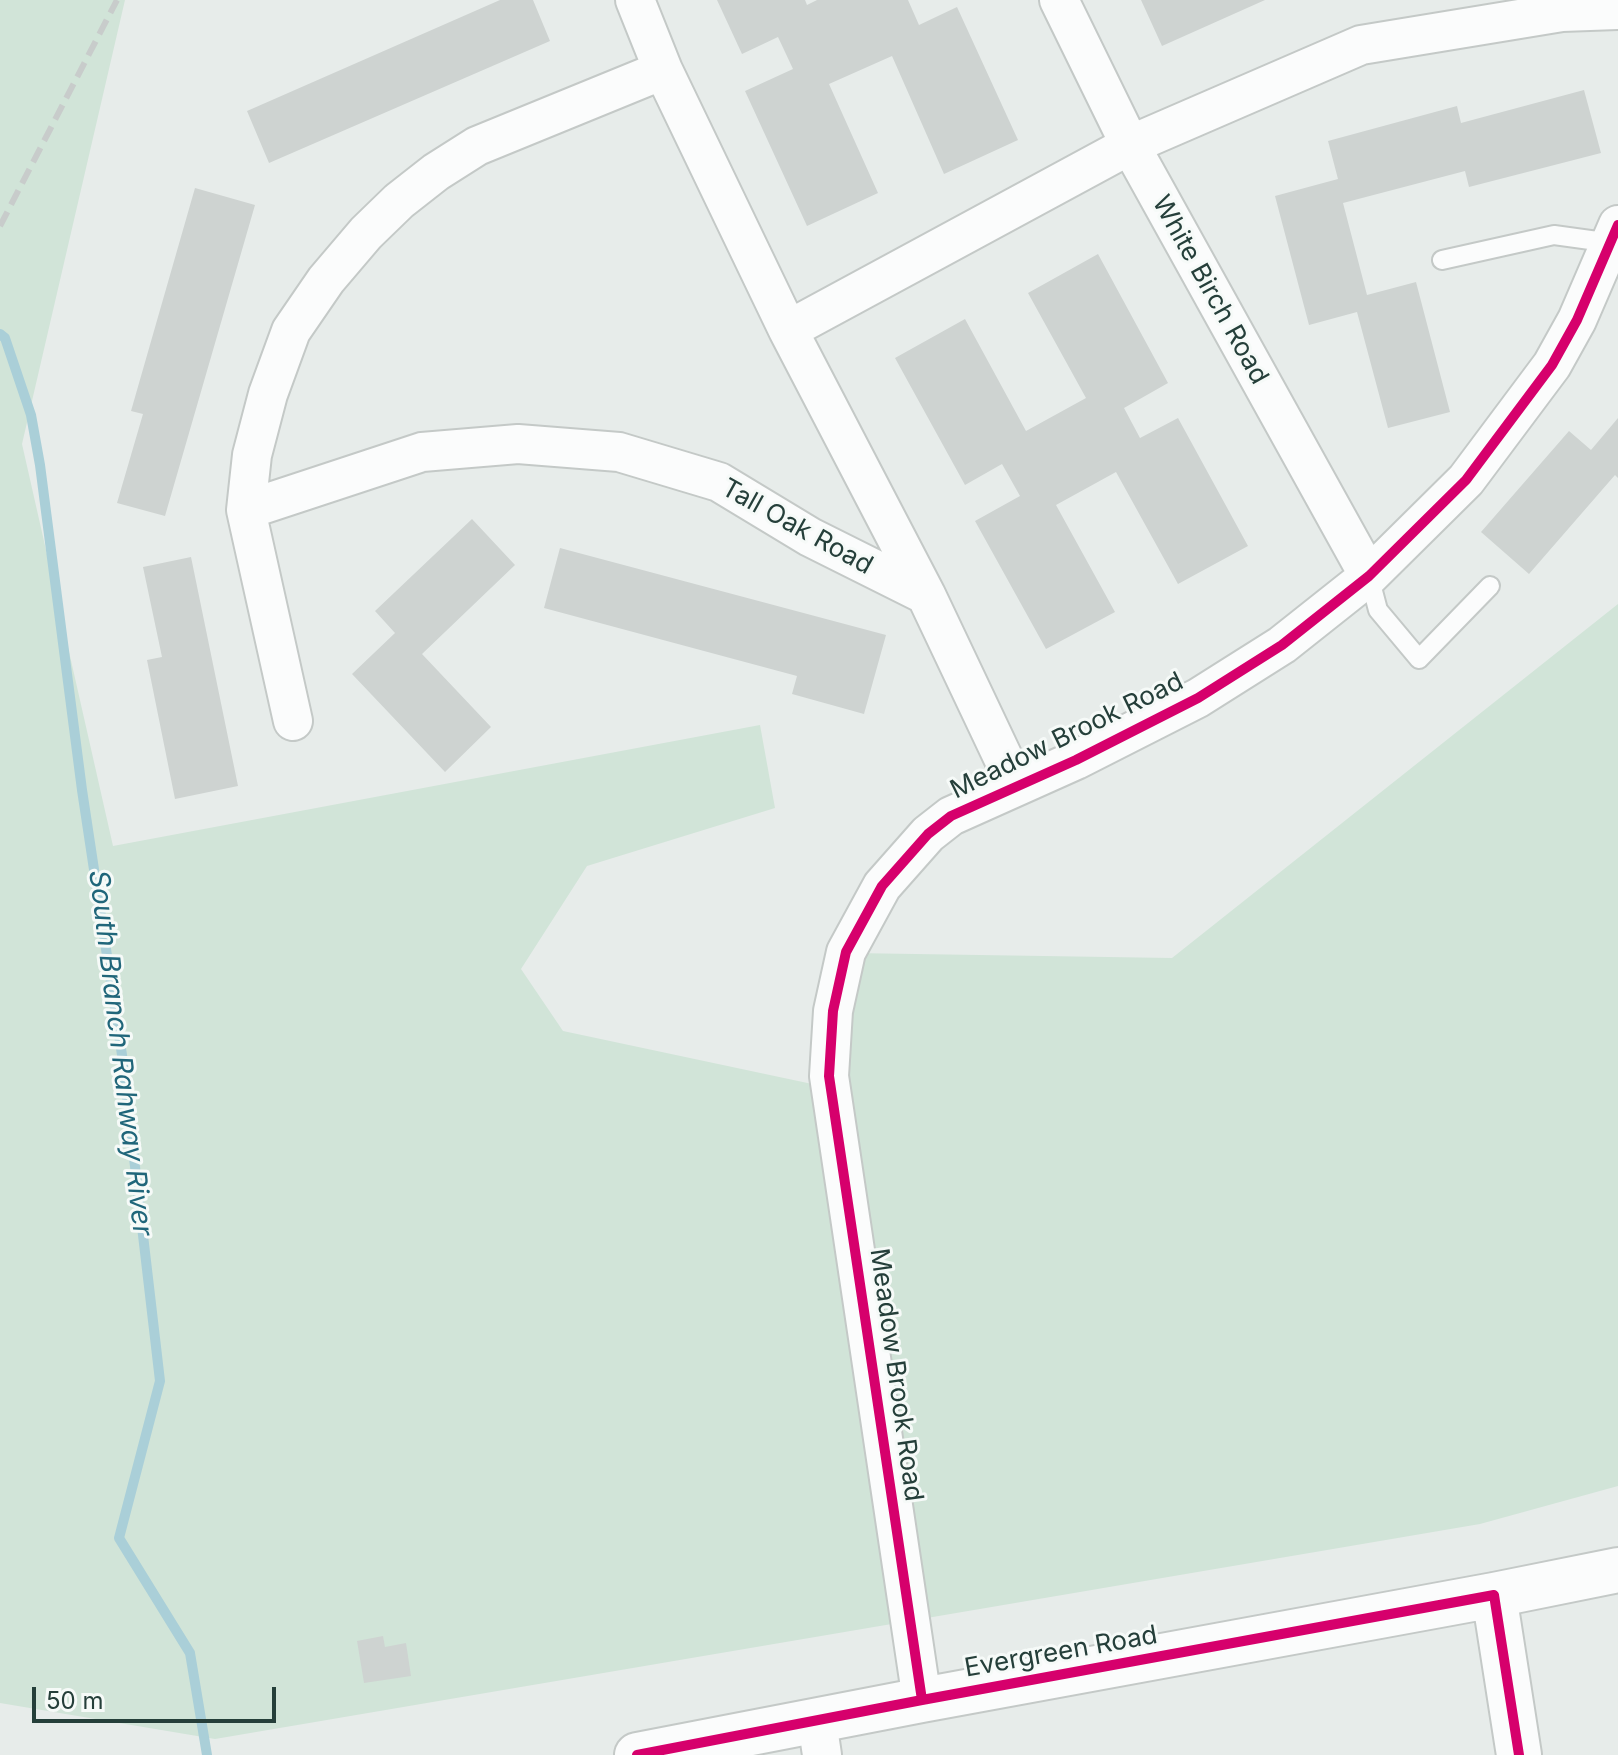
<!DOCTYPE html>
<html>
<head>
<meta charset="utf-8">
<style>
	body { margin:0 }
	#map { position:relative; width:1618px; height:1755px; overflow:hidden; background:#e7ecea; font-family:Inter,sans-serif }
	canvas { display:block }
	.scale { position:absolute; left:32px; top:1687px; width:244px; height:36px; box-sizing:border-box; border:4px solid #253f3a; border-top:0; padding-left:10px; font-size:24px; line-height:28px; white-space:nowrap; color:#253f3a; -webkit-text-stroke:6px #f6faf8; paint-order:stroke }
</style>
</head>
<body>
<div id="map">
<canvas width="1618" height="1755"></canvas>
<div class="scale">50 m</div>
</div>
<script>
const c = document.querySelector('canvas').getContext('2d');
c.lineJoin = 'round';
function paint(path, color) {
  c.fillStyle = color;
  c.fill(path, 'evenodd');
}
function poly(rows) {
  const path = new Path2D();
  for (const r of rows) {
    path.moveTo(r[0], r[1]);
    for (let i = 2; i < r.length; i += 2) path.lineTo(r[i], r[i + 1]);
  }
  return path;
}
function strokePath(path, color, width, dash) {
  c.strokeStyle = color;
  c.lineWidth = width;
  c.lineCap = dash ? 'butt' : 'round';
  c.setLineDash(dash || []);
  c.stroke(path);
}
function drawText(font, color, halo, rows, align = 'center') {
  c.font = font + ' Inter,sans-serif';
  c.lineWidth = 6;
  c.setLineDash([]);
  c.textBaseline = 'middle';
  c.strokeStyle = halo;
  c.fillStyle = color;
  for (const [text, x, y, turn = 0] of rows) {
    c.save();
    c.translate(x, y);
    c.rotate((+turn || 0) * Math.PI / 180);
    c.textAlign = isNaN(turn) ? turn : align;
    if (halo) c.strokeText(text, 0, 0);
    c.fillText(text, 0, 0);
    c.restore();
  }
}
paint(poly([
	[0,0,125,0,22,444,113,846,760,725,775,808,587,866,521,969,563,1031,831,1088,851,953,1172,958,1618,604,1618,1486,1480,1524,215,1739,0,1703]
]), '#d1e4d8');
strokePath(poly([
	[0,334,5,338,31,415,40,465,82,790,122,1055,160,1381,119,1538,190,1653,207,1755]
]), '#aacfd8', 10);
paint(poly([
	[500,0,533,0,550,41,269,163,247,111],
	[717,0,805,0,807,5,817,0,908,0,919,25,957,7,1018,140,944,174,892,56,829,84,878,193,807,226,745,91,793,69,778,37,742,54],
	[1141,0,1265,0,1162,46],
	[1584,90,1601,153,1469,187,1465,171,1343,203,1367,295,1416,282,1450,412,1388,428,1357,312,1309,325,1275,196,1338,179,1328,141,1457,106,1461,123],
	[195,188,255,205,165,516,117,503,143,414,131,411],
	[1098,254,1168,383,1124,408,1140,438,1178,418,1248,546,1178,584,1116,472,1056,505,1115,612,1046,649,975,521,1020,496,1002,464,965,485,895,358,965,319,1026,431,1086,398,1028,293],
	[1618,418,1618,478,1615,475,1529,574,1481,532,1569,431,1591,450],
	[472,519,515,565,422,654,491,727,445,772,352,674,395,633,375,611],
	[560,548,886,635,864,714,792,694,797,676,544,608],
	[191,557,238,786,175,799,147,660,162,657,143,567],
	[383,1636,385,1647,406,1643,411,1676,364,1683,357,1641]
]), '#ced3d1');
const service = poly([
	[1442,260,1554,235,1612,243],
	[1369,576,1378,610,1419,659,1490,586]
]);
const minor = poly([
	[635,0,663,70,788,330,926,595],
	[1059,0,1130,145,1369,576],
	[788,330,1130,145,1361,45,1562,12,1618,10],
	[246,510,422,452,518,444,619,452,719,482,810,537,926,595,1016,785],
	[293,721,246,510,252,455,268,394,291,331,326,280,366,233,399,201,436,172,477,146,663,70],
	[922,1700,829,1076,833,1011,846,952,882,886,928,834,951,816,1076,760,1198,698,1282,645,1369,576,1466,480,1552,365,1577,320,1618,225],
	[817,1721,822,1755]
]);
const tertiary = poly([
	[1494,1595,1519,1755],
	[637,1755,922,1700,1494,1595,1618,1570]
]);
strokePath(service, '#c4c9c7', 22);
strokePath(minor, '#c4c9c7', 42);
strokePath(tertiary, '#c4c9c7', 48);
strokePath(service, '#fbfcfc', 18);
strokePath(minor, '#fbfcfc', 38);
strokePath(tertiary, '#fbfcfc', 44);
strokePath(poly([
	[0,226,117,0]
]), '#c8cccb', 6, [16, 8]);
strokePath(poly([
	[922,1700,829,1076,833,1011,846,952,882,886,928,834,951,816,1076,760,1198,698,1282,645,1369,576,1466,480,1552,365,1577,320,1618,225],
	[637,1755,922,1700,1494,1595,1519,1755]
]), '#d6006c', 10);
drawText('26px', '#253f3a', '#f6faf8', [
	["White Birch Road",1210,290,61],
	["Tall Oak Road",797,527,29],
	["Meadow Brook Road",1067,736,-26],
	["Meadow Brook Road",896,1375,82],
	["Evergreen Road",1061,1652,-10]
]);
drawText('italic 28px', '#20667a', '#f6faf8', [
	["South Branch Rahway River",120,1053,83]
]);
</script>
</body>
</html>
